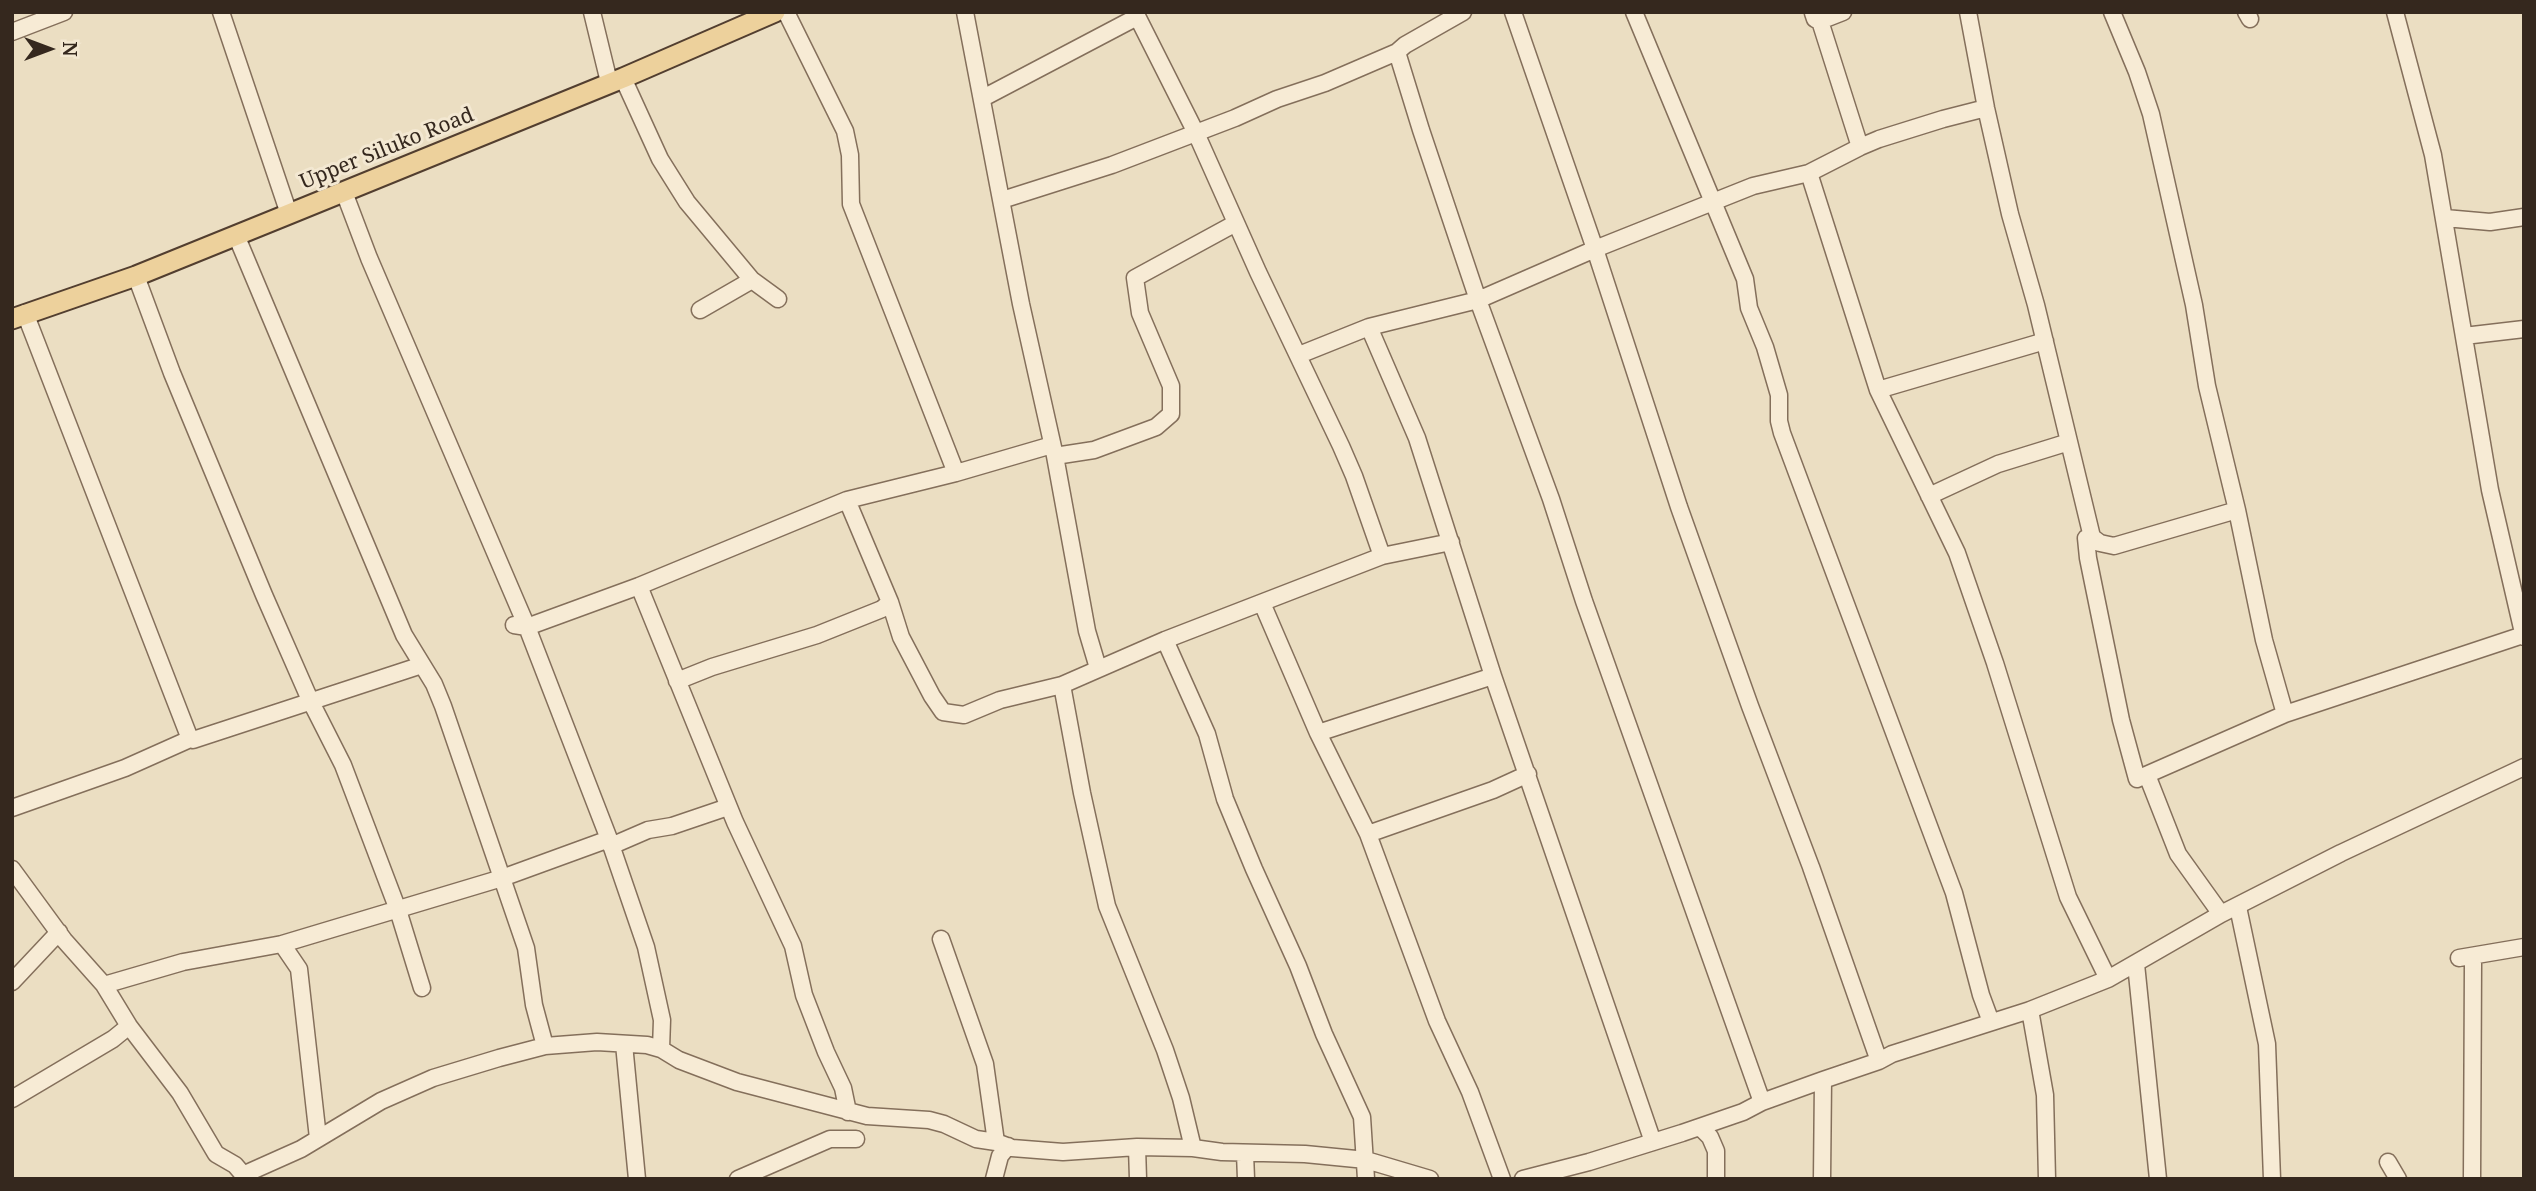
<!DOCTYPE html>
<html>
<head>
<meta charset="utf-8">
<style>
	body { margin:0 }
	#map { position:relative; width:2536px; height:1191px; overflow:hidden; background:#ebdec2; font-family:"Noto Serif",serif }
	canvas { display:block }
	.frame { position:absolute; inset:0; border:14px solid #35281e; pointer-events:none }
	.north { position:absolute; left:14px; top:14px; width:70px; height:70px; -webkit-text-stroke:5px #f3e8d2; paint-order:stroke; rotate:90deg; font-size:19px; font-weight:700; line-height:28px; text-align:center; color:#35281e }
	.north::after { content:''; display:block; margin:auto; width:24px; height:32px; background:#35281e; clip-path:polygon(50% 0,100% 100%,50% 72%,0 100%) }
</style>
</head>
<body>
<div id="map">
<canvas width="2536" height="1191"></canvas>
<div class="frame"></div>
<div class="north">N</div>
</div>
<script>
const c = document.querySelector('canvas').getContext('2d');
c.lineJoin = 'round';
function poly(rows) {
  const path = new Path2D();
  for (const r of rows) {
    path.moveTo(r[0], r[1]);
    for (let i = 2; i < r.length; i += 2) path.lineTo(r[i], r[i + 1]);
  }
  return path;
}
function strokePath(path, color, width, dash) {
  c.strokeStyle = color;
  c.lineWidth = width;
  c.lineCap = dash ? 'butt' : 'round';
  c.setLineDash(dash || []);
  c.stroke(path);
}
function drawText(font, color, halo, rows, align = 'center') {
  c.font = font + ' "Noto Serif",serif';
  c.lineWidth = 6;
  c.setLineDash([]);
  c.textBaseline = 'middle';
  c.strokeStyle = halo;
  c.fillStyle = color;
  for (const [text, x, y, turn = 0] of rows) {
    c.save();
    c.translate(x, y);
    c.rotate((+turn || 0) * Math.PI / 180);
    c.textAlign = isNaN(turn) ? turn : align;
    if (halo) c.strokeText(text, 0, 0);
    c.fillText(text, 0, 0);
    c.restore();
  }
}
const minor = poly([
	[221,12,289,214],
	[592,12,609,82],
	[786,12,845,131,850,155,851,204,956,473],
	[965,12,1021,304,1055,456,1087,631,1098,668],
	[1135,12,1196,133,1258,272,1341,446,1354,476,1382,556],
	[1463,12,1405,45,1397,52,1421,130,1478,300,1551,499,1584,601,1762,1102],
	[1513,12,1595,249,1679,507,1750,706,1811,867,1879,1061,1892,1054,2030,1010,2108,979,2221,914,2341,853,2524,767],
	[1634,12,1745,279,1749,308,1765,347,1779,395,1779,421,1782,433,1954,893,1981,995,1991,1022],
	[1968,12,1986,108,2010,214,2036,305,2092,537,2100,543,2114,546,2237,510],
	[2112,12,2137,72,2151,114,2194,305,2207,386,2237,510,2264,640,2285,714],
	[2246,12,2250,19],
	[2395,12,2433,155,2490,490,2524,637],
	[1813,13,1815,19,1820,21,1843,12],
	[1820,21,1860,147],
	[12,32,64,12],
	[623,78,660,159,687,202,752,280,778,299],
	[983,98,1137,17],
	[1809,173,1878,390,1957,553,1995,663,2068,897,2108,979],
	[1002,200,1112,165,1235,118,1277,99,1325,83,1397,52],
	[2445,218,2490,222,2524,217],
	[236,235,404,635,434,684,443,706,526,948,534,1005,545,1046],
	[136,276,172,373,264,595,310,700,343,765,398,910,422,988],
	[700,310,752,280],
	[25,313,190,739,193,740,422,665],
	[1369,327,1417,438,1493,676,1653,1142],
	[2464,336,2524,329],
	[1299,355,1369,327,1478,300,1595,249,1753,186,1809,173,1860,147,1879,139,1943,119,1986,108],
	[1878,390,2045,341],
	[1055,456,1094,450,1156,427,1171,414,1171,386,1140,313,1135,278,1236,223],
	[1929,496,1998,464,2069,442],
	[847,500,890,602,901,637,932,696,943,712,964,715,1000,700,1062,685,1165,640,1382,556,1451,542],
	[2096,542,2086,538,2088,558,2121,720,2137,779,2285,714,2523,635],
	[639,586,735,822,793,946,804,995,826,1052,843,1088,848,1112],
	[1262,603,1318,733,1368,834,1437,1021,1470,1092,1502,1179],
	[514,625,527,627,639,586,847,500,956,473,1052,445],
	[1165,640,1207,734,1225,799,1254,869,1298,966,1324,1034,1362,1117,1366,1179],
	[677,681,712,667,817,635,882,609,890,602],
	[1062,685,1082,793,1107,906,1165,1050,1181,1098,1193,1148],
	[1318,733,1493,676],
	[2147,775,2178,854,2221,914],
	[12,808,125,768,190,739],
	[1368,834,1493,790,1528,774],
	[611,846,648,830,672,826,728,807],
	[12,869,64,940,104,985,129,1026,180,1093,216,1154,235,1165,247,1179],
	[2238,907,2267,1044,2272,1179],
	[941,939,985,1064,996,1142],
	[282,944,299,969,318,1138],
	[2459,958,2524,947],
	[2136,964,2158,1179],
	[12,982,59,932],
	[104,985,183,962,282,944,502,878,609,839],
	[2030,1010,2045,1095,2047,1179],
	[624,1044,637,1179],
	[661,1049,679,1060,737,1082,867,1116,929,1120,944,1124,976,1139,996,1142,1012,1148,1063,1152,1137,1147,1193,1148,1222,1152,1305,1154,1366,1160,1430,1179],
	[12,1099,113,1039,129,1026],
	[1700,1127,1710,1137,1716,1151,1716,1179],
	[1137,1147,1138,1179],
	[1245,1153,1246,1179],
	[2388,1162,2398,1179],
	[245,1174,301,1149,381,1101,433,1078,499,1058,545,1046,597,1042,647,1045,661,1049,662,1020,646,947,609,839,527,627,369,258,344,192],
	[738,1179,830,1139,856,1139],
	[994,1179,1000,1156,1008,1146],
	[1523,1179,1589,1162,1682,1133,1743,1112,1762,1102,1823,1080,1879,1061],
	[1822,1179,1823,1080],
	[2472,1179,2473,962]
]);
const major = poly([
	[12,319,136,276,289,214,623,78,775,12]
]);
strokePath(minor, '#846f5b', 19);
strokePath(major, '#523e2f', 23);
strokePath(minor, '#f7ebd5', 16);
strokePath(major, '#edd19c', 19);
drawText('21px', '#35281e', '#f3e8d2', [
	["Upper Siluko Road",387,149,-22]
]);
</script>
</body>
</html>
